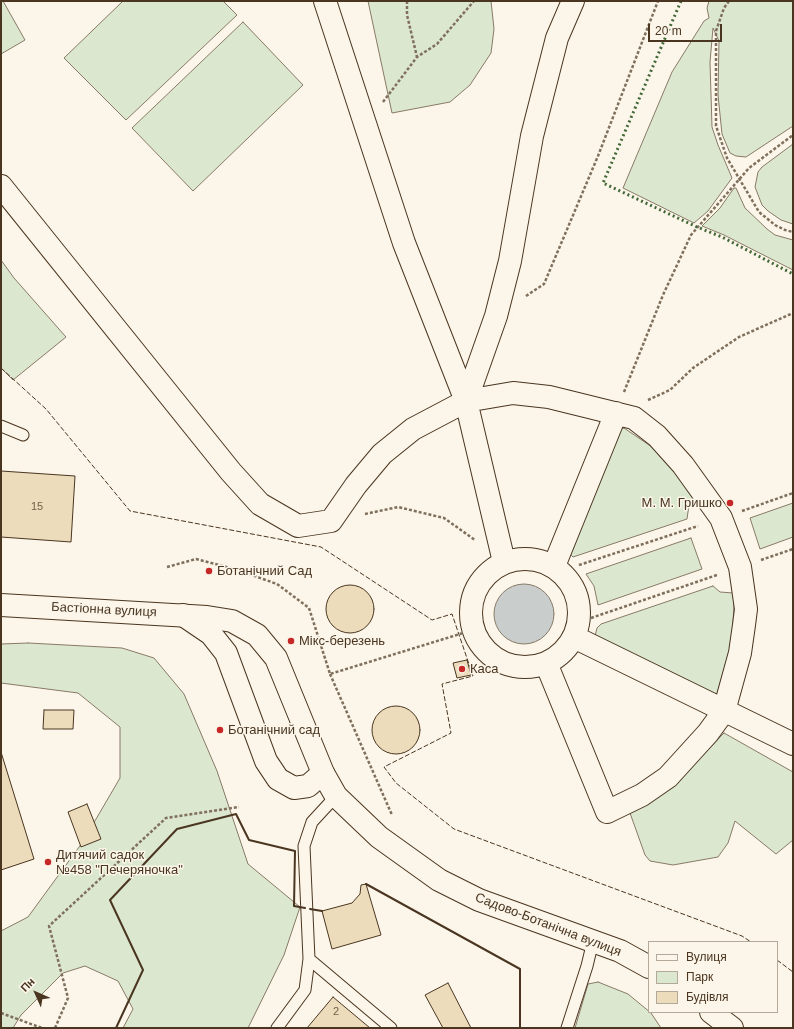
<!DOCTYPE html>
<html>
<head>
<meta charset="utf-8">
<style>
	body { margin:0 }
	#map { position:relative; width:794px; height:1029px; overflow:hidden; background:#fbf6e9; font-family:Arial,sans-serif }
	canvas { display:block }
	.frame { position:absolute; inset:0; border:2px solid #4a3520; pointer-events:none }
	.legend { position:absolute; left:648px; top:941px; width:130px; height:72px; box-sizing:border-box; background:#fbf6e9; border:1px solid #b4a999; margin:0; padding:5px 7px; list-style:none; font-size:12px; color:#4a3520 }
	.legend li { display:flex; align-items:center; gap:8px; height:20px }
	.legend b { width:20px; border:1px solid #b4a999 }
	.north { position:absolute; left:16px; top:973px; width:40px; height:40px; -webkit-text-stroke:3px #fbf6e9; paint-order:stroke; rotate:315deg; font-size:11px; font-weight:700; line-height:16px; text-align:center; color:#4a3520 }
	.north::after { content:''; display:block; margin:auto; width:14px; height:18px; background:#4a3520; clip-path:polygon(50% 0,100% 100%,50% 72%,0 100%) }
	.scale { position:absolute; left:648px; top:24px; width:74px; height:18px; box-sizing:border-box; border:2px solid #4a3520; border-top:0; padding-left:5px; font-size:12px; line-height:14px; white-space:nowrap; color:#4a3520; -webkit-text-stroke:3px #fbf6e9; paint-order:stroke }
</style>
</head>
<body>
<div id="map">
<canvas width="794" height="1029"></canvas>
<div class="frame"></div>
<ul class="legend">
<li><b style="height:5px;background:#fbf6e9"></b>Вулиця</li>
<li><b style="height:11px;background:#dce7d0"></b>Парк</li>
<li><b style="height:11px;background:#ecdcbc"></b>Будівля</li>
</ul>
<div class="north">Пн</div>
<div class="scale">20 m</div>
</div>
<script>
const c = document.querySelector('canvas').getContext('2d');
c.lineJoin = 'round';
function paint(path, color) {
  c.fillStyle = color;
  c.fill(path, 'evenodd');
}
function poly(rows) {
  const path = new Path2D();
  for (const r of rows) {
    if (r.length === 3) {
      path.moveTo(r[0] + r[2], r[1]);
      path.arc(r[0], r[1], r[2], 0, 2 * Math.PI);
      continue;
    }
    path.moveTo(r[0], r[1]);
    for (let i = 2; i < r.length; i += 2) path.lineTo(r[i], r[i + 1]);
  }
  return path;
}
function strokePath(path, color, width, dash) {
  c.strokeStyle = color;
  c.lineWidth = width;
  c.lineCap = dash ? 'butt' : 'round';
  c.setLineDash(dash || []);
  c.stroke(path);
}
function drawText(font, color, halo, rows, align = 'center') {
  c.font = font + ' Arial,sans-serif';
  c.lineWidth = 3;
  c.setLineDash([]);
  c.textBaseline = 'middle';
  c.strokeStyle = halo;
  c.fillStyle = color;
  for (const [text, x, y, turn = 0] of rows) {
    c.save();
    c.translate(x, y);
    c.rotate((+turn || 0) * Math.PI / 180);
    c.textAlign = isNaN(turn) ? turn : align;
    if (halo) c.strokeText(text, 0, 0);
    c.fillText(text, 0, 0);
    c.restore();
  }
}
const green = poly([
	[1,1,3,1,25,40,1,54,1,1],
	[123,1,223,1,237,15,126,120,64,58,123,1],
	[368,1,491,1,494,29,491,53,470,85,450,102,392,113,368,1],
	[709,1,793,1,793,126,746,157,736,156,730,153,722,134,718,95,719,41,713,28,710,62,712,127,718,145,732,178,708,211,694,223,623,188,672,72,704,21,709,18,707,8,709,1],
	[243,22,303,85,193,191,132,128,243,22],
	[793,144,793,224,781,220,768,211,762,205,755,187,758,172,762,167,793,144],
	[734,188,736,188,745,208,767,229,775,235,793,240,793,270,724,235,702,226,720,208,734,188],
	[1,260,14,278,66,337,13,380,1,368,1,260],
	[624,428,652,447,671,462,694,499,689,505,687,519,573,557,570,554,618,430,624,428],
	[793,503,793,537,760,549,750,518,793,503],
	[691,538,702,569,598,605,594,586,586,574,691,538],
	[713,586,720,592,733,593,734,606,732,641,717,694,714,696,595,636,597,628,601,624,713,586],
	[28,643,122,648,154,658,184,694,217,771,248,864,300,907,284,955,248,1028,123,1028,133,1009,118,981,85,966,63,973,21,1015,13,1028,1,1028,1,931,28,917,82,843,120,778,120,727,78,693,1,683,1,644,28,643],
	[724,733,793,772,793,840,776,854,735,821,728,843,718,857,673,865,650,861,645,855,630,813,674,785,724,733],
	[598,982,628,994,651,1013,661,1028,575,1028,588,984,598,982]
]);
paint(green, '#dce7d0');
strokePath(green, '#887966', 1);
const water = poly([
	[524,614,30]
]);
paint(water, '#c9cecd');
strokePath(water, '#887966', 1);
const building = poly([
	[1,471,75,476,71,542,1,537,1,471],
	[350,609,24],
	[467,660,471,675,457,678,453,663,467,660],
	[396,730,24],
	[44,710,74,710,73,729,43,729,44,710],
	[1,752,34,859,1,870,1,752],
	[87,804,101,839,81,847,68,812,87,804],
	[366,884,381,935,332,949,322,911,352,903,360,894,361,885,366,884],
	[448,983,471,1028,443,1028,425,995,448,983],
	[333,997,370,1028,307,1028,333,997]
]);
paint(building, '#ecdcbc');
strokePath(building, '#4a3520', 1);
const lane = poly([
	[1,426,23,435],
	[309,959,391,1028],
	[277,1028,305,990,309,959,304,846,312,822,336,796],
	[567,1028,587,966,593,941]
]);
const street = poly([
	[325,1,404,243,466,401,504,562],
	[1,186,231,472,260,504,298,526,331,521,356,485,382,454,413,429,466,401,513,393,549,397,634,418,657,436,683,465,721,518,740,567,746,609,744,625,740,653,724,711,708,733,668,777,642,795,607,812,546,663],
	[466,401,496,316,510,261,532,136,557,38,573,1],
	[525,613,54],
	[554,566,616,413],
	[183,615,211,634,226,653,266,761,278,779,294,788,308,786,323,773],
	[574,637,793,744]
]);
const secondary = poly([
	[1,605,207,617,232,621,257,635,276,658,323,773,336,796,379,837,439,880,479,900,620,951,649,967],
	[711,1012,732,1028]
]);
strokePath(lane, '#4a3520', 13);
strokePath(street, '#4a3520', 24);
strokePath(secondary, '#4a3520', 24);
strokePath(poly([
	[407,1,407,15,417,57],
	[729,1,724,8,716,31,716,126,727,158,759,212,775,225,785,230,793,232],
	[383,102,417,57,437,44,474,1],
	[526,296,544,284,598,156,658,1],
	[624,392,663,295,691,235,749,168,793,135],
	[648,400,670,390,693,368,739,337,793,313],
	[742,511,793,493],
	[365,514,398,507,444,518,475,540],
	[761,560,793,549],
	[579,565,698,526],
	[167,567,196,559,238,570,277,584,309,608,330,674,473,630],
	[591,618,717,575],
	[330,674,392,815],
	[1,1013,42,1028],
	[55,1028,68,998,49,926,166,818,239,807]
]), '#7f6f5c', 2.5, [3, 2]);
strokePath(lane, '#fbf6e9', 11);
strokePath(street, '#fbf6e9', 22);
strokePath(secondary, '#fbf6e9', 22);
strokePath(poly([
	[681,1,603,183,697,227,722,237,793,274]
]), '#436837', 3, [2, 3]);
strokePath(poly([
	[1,368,46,409,130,511,321,547,432,620,452,614,473,676,442,684,451,733,384,767,396,783,454,829,742,936,751,942],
	[777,960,793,972]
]), '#4a3520', 1, [5, 2]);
strokePath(poly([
	[366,884,520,969,520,1028],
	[310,909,322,911],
	[116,1028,143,970,110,900,177,829,236,814,249,840,295,851,294,906,305,908]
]), '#4a3520', 2);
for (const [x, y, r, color] of [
	[730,503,4,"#c62828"],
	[209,571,4,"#c62828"],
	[291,641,4,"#c62828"],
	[462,669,4,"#c62828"],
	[220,730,4,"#c62828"],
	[48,862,4,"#c62828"]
]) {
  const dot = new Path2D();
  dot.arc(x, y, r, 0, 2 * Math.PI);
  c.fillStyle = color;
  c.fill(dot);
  strokePath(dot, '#fbf6e9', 1.5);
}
drawText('11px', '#725f47', null, [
	["15",37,507],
	["2",336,1012]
]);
drawText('13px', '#4a3520', '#fbf6e9', [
	["М. М. Гришко",722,503,"right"],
	["Ботанічний Сад",217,571],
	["Мікс-березень",299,641],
	["Каса",470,669],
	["Ботанічний сад",228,730],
	["Дитячий садок",56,855],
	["№458 \"Печеряночка\"",56,870]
], 'left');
drawText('13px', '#4a3520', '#fbf6e9', [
	["Бастіонна вулиця",104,610,3],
	["Садово-Ботанічна вулиця",548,925,21]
]);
</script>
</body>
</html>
